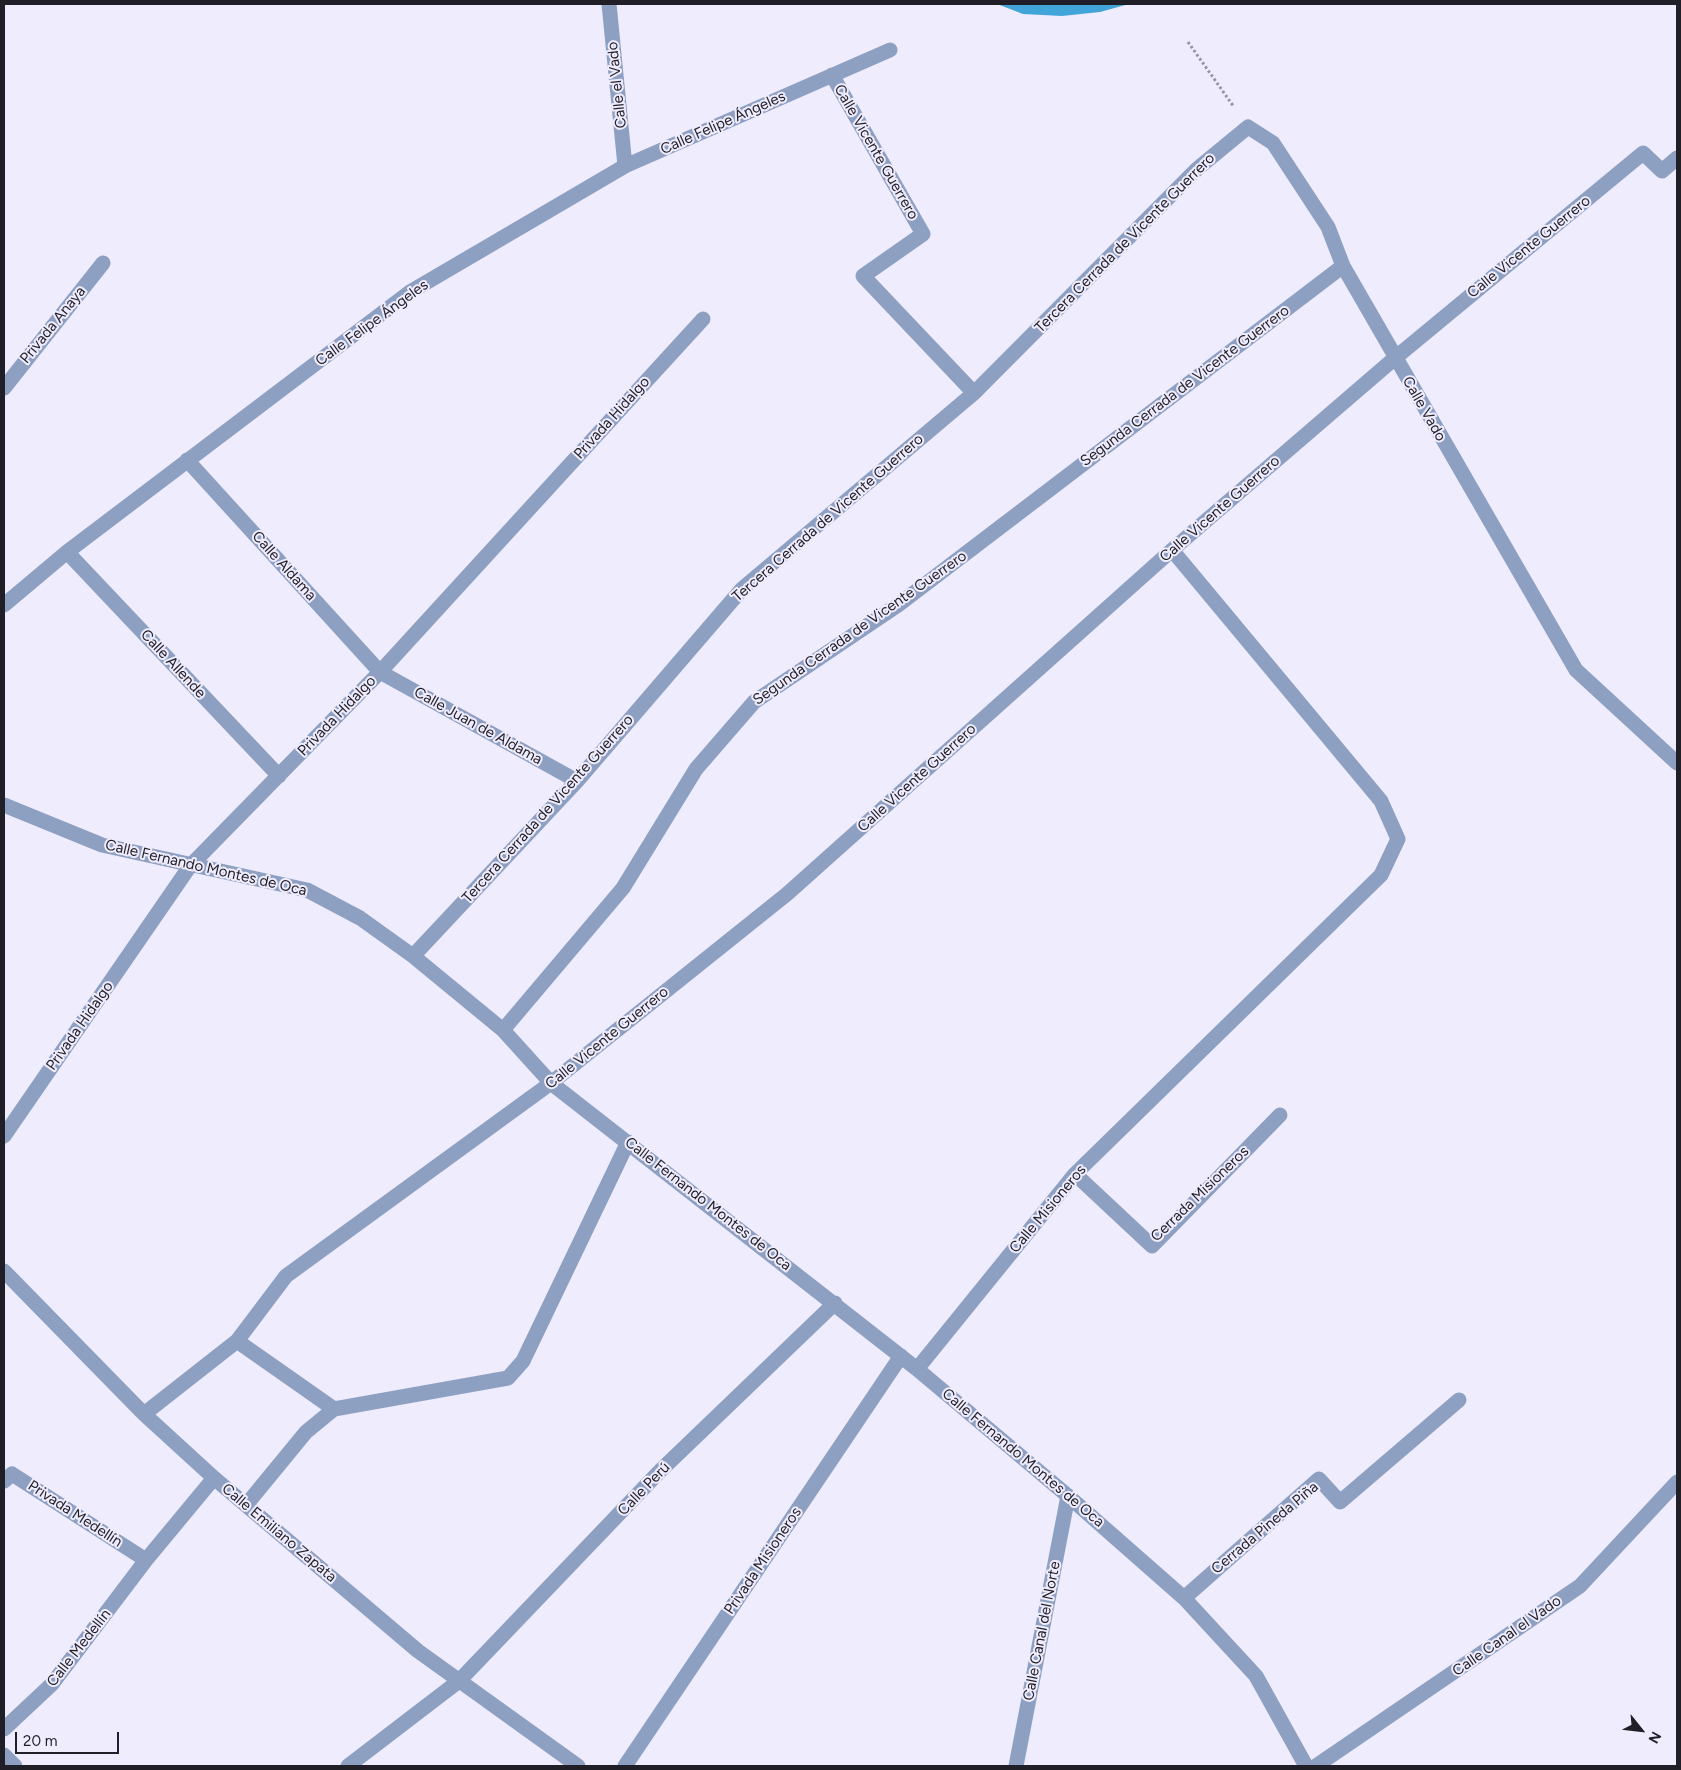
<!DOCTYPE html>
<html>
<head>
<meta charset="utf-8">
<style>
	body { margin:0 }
	#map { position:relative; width:1681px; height:1770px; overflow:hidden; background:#efecfd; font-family:Figtree,sans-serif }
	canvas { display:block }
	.frame { position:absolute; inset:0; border:5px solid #201e27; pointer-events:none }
	.north { position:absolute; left:1616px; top:1705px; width:50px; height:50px; -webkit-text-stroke:4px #efecfd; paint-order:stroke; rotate:119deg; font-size:14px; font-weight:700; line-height:20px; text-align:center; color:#201e27 }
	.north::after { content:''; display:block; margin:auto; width:18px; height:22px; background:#201e27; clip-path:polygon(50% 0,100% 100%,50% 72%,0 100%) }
	.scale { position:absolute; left:15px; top:1732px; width:104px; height:22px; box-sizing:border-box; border:2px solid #201e27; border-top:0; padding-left:6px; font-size:15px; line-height:18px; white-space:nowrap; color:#201e27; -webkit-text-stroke:4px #efecfd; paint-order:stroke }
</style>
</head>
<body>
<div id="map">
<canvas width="1681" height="1770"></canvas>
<div class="frame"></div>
<div class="north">N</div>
<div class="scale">20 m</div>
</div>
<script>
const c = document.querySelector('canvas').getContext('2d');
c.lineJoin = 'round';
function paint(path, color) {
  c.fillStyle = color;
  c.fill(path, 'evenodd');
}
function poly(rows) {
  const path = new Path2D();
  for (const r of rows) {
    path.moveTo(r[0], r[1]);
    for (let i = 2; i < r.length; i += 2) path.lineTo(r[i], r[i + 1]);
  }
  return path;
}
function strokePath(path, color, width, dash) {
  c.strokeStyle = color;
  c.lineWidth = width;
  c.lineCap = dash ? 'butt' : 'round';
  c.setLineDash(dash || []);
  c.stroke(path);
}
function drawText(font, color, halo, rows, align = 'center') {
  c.font = font + ' Figtree,sans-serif';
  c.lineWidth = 4;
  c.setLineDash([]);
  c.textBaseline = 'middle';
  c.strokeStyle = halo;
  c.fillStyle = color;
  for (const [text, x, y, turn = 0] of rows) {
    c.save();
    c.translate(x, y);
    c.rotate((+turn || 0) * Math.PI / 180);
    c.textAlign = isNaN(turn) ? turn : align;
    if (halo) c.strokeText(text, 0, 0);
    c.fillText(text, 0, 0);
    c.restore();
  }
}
paint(poly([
	[997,4,1129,4,1100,12,1062,16,1023,14]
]), '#41a5d9');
strokePath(poly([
	[1188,42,1234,107]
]), '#9694a1', 3, [2.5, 2.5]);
strokePath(poly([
	[609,4,625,166],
	[832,75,923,234,863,276,974,393],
	[4,388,103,263],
	[187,460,380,672,577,781],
	[67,552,279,776],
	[4,605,67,552,410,292,625,166,890,50],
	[4,805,102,845,307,890,360,918,413,956,503,1030,551,1083,917,1369,1068,1496,1184,1598,1256,1676,1306,1766],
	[413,956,577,781,742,589,974,393,1197,169,1248,127,1273,143,1328,227,1343,266,1576,670,1677,763],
	[503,1030,623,888,696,769,754,702,898,605,1343,266],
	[4,1136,190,866,380,672,703,319],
	[1075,1174,1152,1246,1280,1115],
	[4,1271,144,1414,214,1478,418,1651,578,1766],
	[237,1341,334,1409],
	[917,1369,1075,1174,1381,875,1398,839,1381,801,1172,550],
	[144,1414,237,1341,286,1276,551,1083,787,894,1172,550,1395,358,1643,153,1662,171,1677,158],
	[4,1481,12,1474,146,1560],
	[246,1505,306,1432,334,1409,508,1378,523,1361,628,1142],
	[1184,1598,1319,1479,1340,1502,1459,1400],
	[4,1729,52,1684,146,1560,214,1478],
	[4,1755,15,1766],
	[348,1766,459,1681,660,1471,835,1303],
	[625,1766,901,1356],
	[1016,1766,1068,1496],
	[1316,1766,1580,1586,1677,1482]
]), '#8ea0c2', 15);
drawText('15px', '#201e27', '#efecfd', [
	["Calle el Vado",617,85,-96],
	["Calle Felipe Ángeles",723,123,-24],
	["Calle Vicente Guerrero",876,152,60],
	["Tercera Cerrada de Vicente Guerrero",1125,243,-45],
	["Calle Vicente Guerrero",1529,247,-39],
	["Calle Felipe Ángeles",372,323,-36],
	["Privada Anaya",53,325,-51],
	["Segunda Cerrada de Vicente Guerrero",1185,386,-37],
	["Calle Vado",1424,409,60],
	["Privada Hidalgo",612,418,-48],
	["Calle Vicente Guerrero",1220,509,-41],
	["Tercera Cerrada de Vicente Guerrero",828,518,-41],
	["Calle Aldama",284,566,48],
	["Segunda Cerrada de Vicente Guerrero",860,628,-35],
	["Calle Allende",173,664,47],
	["Privada Hidalgo",337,716,-46],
	["Calle Juan de Aldama",478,726,29],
	["Calle Vicente Guerrero",917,778,-42],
	["Tercera Cerrada de Vicente Guerrero",548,809,-48],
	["Calle Fernando Montes de Oca",206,868,13],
	["Privada Hidalgo",80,1026,-55],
	["Calle Vicente Guerrero",607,1038,-39],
	["Cerrada Misioneros",1200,1194,-44],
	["Calle Fernando Montes de Oca",708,1204,38],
	["Calle Misioneros",1048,1209,-50],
	["Calle Fernando Montes de Oca",1023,1458,40],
	["Calle Perú",644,1489,-46],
	["Privada Medellín",75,1514,33],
	["Cerrada Pineda Piña",1265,1528,-40],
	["Calle Emiliano Zapata",279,1533,40],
	["Privada Misioneros",763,1561,-56],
	["Calle Canal del Norte",1042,1631,-79],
	["Calle Canal el Vado",1507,1636,-35],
	["Calle Medellín",79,1648,-52]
]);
</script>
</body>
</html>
